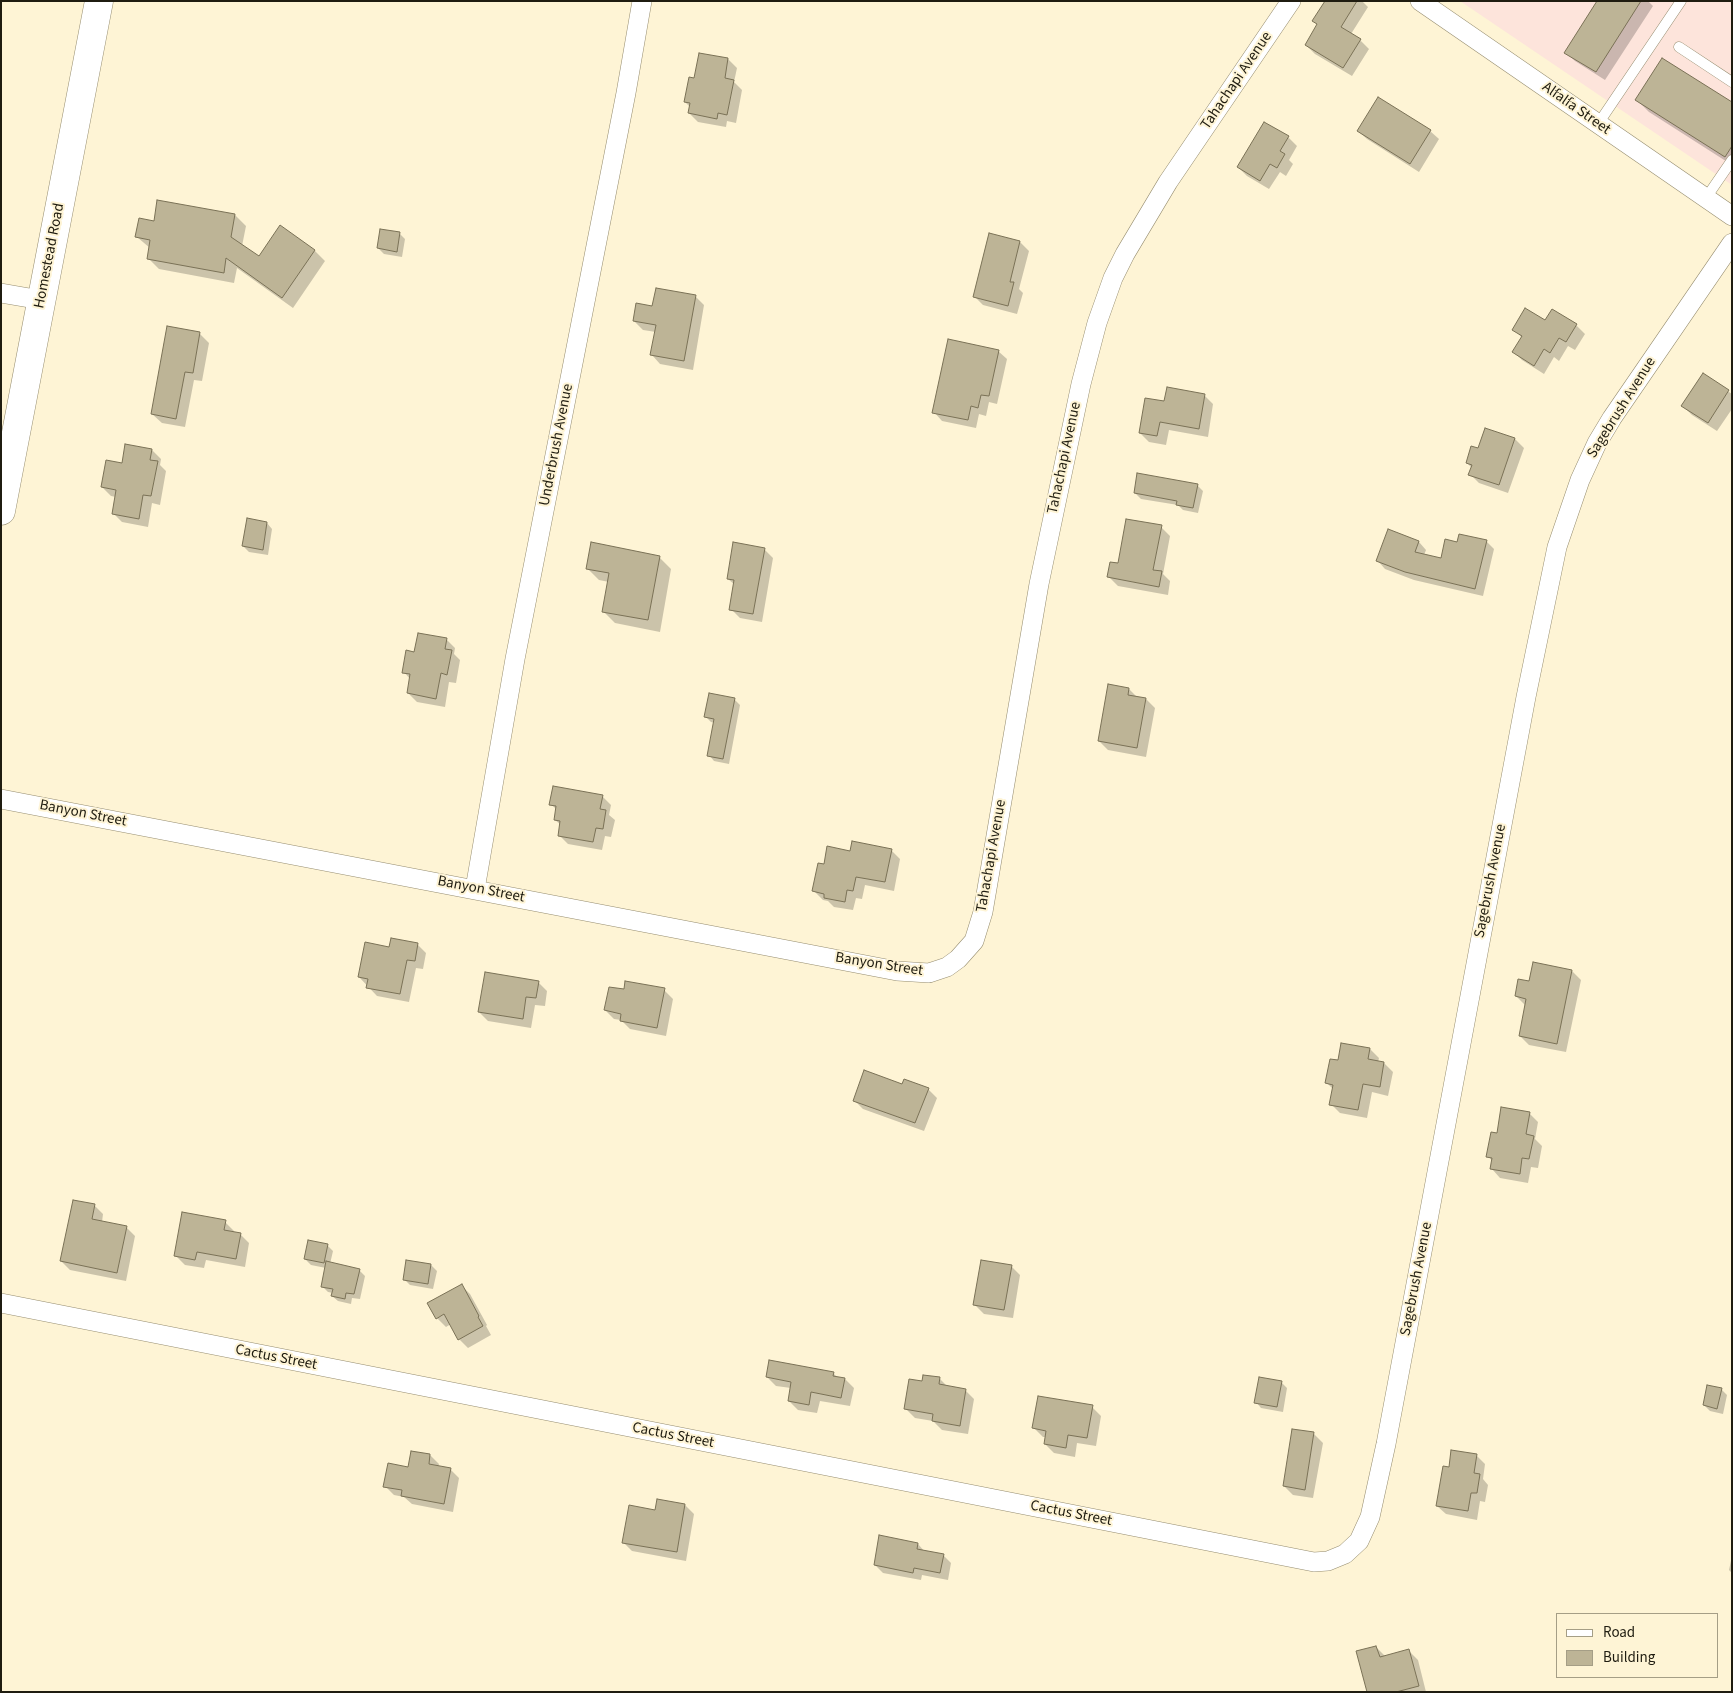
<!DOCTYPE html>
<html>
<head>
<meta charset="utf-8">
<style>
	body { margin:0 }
	#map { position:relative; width:1733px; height:1693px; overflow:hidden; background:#fef4d5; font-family:"Source Sans 3",sans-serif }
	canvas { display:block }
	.frame { position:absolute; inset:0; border:2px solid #1f1c10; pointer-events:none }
	.legend { position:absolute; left:1556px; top:1613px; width:162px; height:65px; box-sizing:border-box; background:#fef4d5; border:1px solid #a59e86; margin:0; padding:6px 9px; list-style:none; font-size:15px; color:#1f1c10 }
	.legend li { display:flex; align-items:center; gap:10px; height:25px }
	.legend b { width:25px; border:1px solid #a59e86 }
</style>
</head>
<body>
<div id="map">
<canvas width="1733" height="1693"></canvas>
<div class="frame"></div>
<ul class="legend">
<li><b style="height:6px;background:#fff"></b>Road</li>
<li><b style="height:14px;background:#bdb496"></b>Building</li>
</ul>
</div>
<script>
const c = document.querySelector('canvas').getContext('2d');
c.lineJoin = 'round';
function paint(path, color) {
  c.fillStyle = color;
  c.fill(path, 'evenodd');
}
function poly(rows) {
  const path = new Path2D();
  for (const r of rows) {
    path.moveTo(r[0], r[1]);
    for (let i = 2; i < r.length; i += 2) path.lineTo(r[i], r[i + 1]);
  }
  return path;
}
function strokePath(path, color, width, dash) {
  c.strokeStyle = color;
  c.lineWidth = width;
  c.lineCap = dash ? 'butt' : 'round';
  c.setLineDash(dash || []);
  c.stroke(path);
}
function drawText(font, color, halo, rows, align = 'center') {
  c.font = font + ' "Source Sans 3",sans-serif';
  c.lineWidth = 4;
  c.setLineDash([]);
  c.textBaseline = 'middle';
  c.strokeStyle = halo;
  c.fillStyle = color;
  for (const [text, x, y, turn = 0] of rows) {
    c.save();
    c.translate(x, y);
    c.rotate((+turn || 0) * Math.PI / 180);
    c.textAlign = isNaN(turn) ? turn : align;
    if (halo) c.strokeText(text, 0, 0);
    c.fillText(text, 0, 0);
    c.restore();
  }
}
paint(poly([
	[1460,1,1732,1,1732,185]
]), '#fde4db');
paint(poly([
	[1326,1,1362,1,1368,7,1351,34,1360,40,1369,49,1352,76,1315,54,1306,45,1318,25,1314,21],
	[1599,1,1648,1,1653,6,1605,80,1575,61,1566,52],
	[700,54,728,59,737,68,734,82,742,90,736,123,727,121,726,127,698,122,689,113,690,107,685,102,695,80],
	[1637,100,1732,103,1732,165,1649,112],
	[1358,131,1430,131,1439,139,1419,172,1367,139],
	[1288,137,1297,146,1289,160,1293,164,1286,176,1280,172,1269,189,1247,176,1238,167],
	[235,215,246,226,242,246,259,258,281,227,315,251,325,261,293,308,237,268,234,283,159,269,148,258,150,248,137,237,155,222],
	[399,233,405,239,402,257,384,254,378,248],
	[1020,242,1029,251,1019,289,1023,293,1017,314,983,305,974,296],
	[695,296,704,305,693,370,660,364,652,355,656,332,643,330,634,321,653,308],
	[1576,325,1585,334,1575,350,1568,346,1559,361,1554,357,1544,374,1522,360,1514,352,1522,338,1514,329],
	[168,328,200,334,209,343,202,381,194,380,185,427,162,423,152,414],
	[998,351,1007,359,997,404,989,402,986,416,979,414,976,428,942,421,934,412],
	[1703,375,1732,394,1732,409,1717,431,1692,415,1683,406],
	[1204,395,1213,404,1208,437,1169,430,1166,445,1149,442,1140,433,1165,403],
	[1486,429,1515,439,1524,448,1508,493,1479,483,1470,474,1472,468,1467,463,1479,450],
	[152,450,161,459,160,465,166,471,160,505,152,503,148,527,122,522,113,513,116,497,111,496,102,487,123,464],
	[1197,485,1203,491,1198,513,1183,510,1178,505,1141,499,1135,493],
	[267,523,272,529,268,555,249,552,243,546],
	[1161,527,1170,536,1163,574,1170,581,1168,595,1118,586,1109,577,1119,564],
	[1486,541,1494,549,1483,596,1414,580,1385,569,1378,561,1419,542,1426,550,1424,555,1442,559,1458,544],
	[764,549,773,558,762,622,740,618,731,609,735,585,728,579],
	[659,557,671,569,660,632,615,623,603,611,609,582,599,580,587,568],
	[446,639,455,648,454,654,460,660,456,683,449,682,445,707,417,702,408,693,410,679,404,672],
	[1129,689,1138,698,1146,699,1155,708,1146,757,1108,750,1099,741],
	[734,699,740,705,729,764,714,761,709,755,715,723,711,722,705,716],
	[602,796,611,805,609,815,615,820,611,837,605,836,602,850,568,844,559,835,561,825,555,820,557,810,551,804],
	[891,850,900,859,894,891,865,885,862,899,856,898,853,910,834,907,828,901,823,900,814,891,825,866],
	[417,944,426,953,423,969,416,968,409,1002,377,996,359,977,390,949],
	[1572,971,1581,980,1566,1052,1529,1045,1520,1036,1525,1005,1516,996,1530,983],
	[538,982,547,991,545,1006,535,1005,531,1028,488,1021,479,1012],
	[664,990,673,999,666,1036,630,1029,621,1020,614,1019,605,1010,625,991],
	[1370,1049,1379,1058,1378,1062,1384,1063,1393,1072,1388,1096,1372,1092,1367,1118,1340,1113,1331,1104,1333,1089,1327,1083,1339,1061],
	[903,1085,928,1089,937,1098,924,1131,863,1109,854,1100],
	[1529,1113,1538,1122,1535,1139,1542,1146,1538,1168,1531,1167,1528,1183,1500,1178,1492,1169,1493,1162,1488,1156,1498,1134],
	[94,1205,103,1214,102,1222,126,1227,135,1236,126,1281,70,1270,61,1261],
	[225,1222,234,1231,234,1233,240,1234,249,1243,245,1267,206,1260,204,1268,185,1265,176,1256],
	[327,1245,333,1251,330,1264,359,1270,365,1276,360,1299,352,1298,351,1304,338,1301,332,1296,333,1293,328,1292,322,1286,326,1268,311,1265,305,1259],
	[431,1265,437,1271,433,1289,410,1285,404,1279],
	[1011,1266,1020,1275,1013,1318,984,1314,975,1305],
	[461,1285,470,1294,487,1325,486,1326,491,1335,468,1348,459,1339,451,1324,446,1327,437,1318],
	[833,1373,838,1378,845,1379,854,1388,850,1406,820,1401,817,1413,798,1410,789,1401,791,1388,776,1386,767,1377],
	[939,1378,948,1387,965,1390,974,1399,968,1434,942,1430,933,1421,915,1418,906,1409,923,1383],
	[1281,1382,1287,1388,1283,1412,1261,1408,1256,1402],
	[1721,1389,1727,1395,1723,1414,1710,1411,1704,1405],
	[1092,1407,1101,1416,1096,1446,1077,1443,1075,1457,1054,1453,1045,1444,1046,1437,1043,1437,1034,1428],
	[1314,1434,1323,1443,1313,1498,1293,1495,1284,1486],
	[430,1455,439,1464,438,1467,450,1469,459,1478,453,1512,412,1504,404,1497,394,1495,385,1486],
	[1476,1455,1485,1464,1483,1479,1488,1485,1485,1502,1480,1501,1477,1520,1446,1514,1437,1506,1450,1469],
	[685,1505,694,1514,686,1561,632,1551,623,1542,656,1511],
	[918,1544,925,1552,943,1555,951,1563,948,1580,922,1575,921,1580,883,1573,875,1565],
	[1732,1556,1732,1573,1729,1570],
	[1376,1647,1385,1656,1409,1651,1418,1660,1426,1692,1368,1692]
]), '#0003');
const building = poly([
	[1325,1,1357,1,1341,27,1361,39,1343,68,1305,45,1317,24,1312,21,1325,1],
	[1597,1,1641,1,1596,72,1564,53,1597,1],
	[699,53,728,58,725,78,734,80,727,115,718,113,717,119,688,113,690,103,684,102,689,77,694,78,699,53],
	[1662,58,1732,102,1732,146,1725,157,1635,100,1662,58],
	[1378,97,1431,130,1410,164,1357,131,1378,97],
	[1264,122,1289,136,1280,151,1285,154,1277,168,1270,164,1260,181,1237,167,1264,122],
	[157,200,235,214,231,237,259,256,280,225,315,250,282,298,226,258,224,273,147,259,150,240,135,237,139,218,154,221,157,200],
	[380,229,400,232,397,252,377,248,380,229],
	[989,233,1020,241,1010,282,1014,282,1008,306,973,297,989,233],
	[656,288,696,295,684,361,650,355,656,325,633,321,636,303,652,306,656,288],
	[1525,308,1545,320,1552,309,1577,324,1566,342,1559,338,1550,353,1544,349,1534,366,1512,352,1522,336,1512,330,1525,308],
	[167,326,200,332,193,373,185,372,176,419,151,414,167,326],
	[948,339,999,350,989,396,981,395,978,408,971,406,968,420,932,413,948,339],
	[1703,373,1729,390,1708,423,1681,406,1703,373],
	[1167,387,1205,394,1199,429,1160,422,1157,436,1139,433,1145,398,1164,401,1167,387],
	[1485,428,1515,438,1499,485,1468,475,1472,465,1466,463,1471,446,1478,448,1485,428],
	[125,444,152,449,150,460,158,461,151,496,143,495,139,519,112,514,116,490,101,487,106,460,122,463,125,444],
	[1137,473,1198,484,1193,508,1176,505,1177,501,1134,493,1137,473],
	[247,518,267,522,263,550,242,546,247,518],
	[1126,519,1162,525,1153,570,1162,571,1159,587,1107,577,1110,562,1118,563,1126,519],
	[1388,529,1419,541,1415,552,1441,558,1445,539,1457,542,1459,534,1487,540,1475,589,1405,572,1376,561,1388,529],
	[591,542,660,556,648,620,602,612,609,573,586,569,591,542],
	[733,542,765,548,753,614,729,610,734,580,727,579,733,542],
	[418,633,447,638,445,649,452,650,447,675,441,673,436,699,407,693,410,674,402,673,406,650,414,652,418,633],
	[1108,684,1129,688,1128,695,1146,698,1137,748,1098,741,1108,684],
	[709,693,735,698,723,759,707,756,714,719,704,717,709,693],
	[553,786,603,795,600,809,606,810,603,829,596,828,593,842,558,836,560,821,554,820,556,806,549,805,553,786],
	[852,841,892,849,885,882,856,877,853,891,847,890,845,902,824,898,824,894,812,891,818,863,824,864,827,846,850,851,852,841],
	[391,938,418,943,415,961,407,960,400,994,366,988,368,979,358,977,365,942,389,947,391,938],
	[1533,962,1572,970,1557,1044,1519,1036,1526,999,1515,996,1518,979,1529,981,1533,962],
	[485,972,539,981,536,998,526,997,523,1019,478,1012,485,972],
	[625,981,665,988,657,1028,620,1021,621,1014,604,1010,609,987,624,989,625,981],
	[1341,1043,1370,1048,1368,1059,1384,1062,1380,1087,1363,1084,1358,1110,1329,1105,1333,1085,1325,1083,1330,1059,1338,1060,1341,1043],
	[864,1070,902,1084,904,1079,929,1088,915,1123,853,1101,864,1070],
	[1501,1107,1530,1112,1526,1134,1534,1136,1529,1159,1522,1158,1520,1174,1490,1169,1492,1158,1486,1157,1491,1132,1497,1133,1501,1107],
	[73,1200,95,1204,92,1219,127,1226,117,1273,60,1261,73,1200],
	[182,1212,226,1220,224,1230,241,1233,236,1259,197,1252,195,1260,174,1256,182,1212],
	[308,1240,328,1244,324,1263,304,1259,308,1240],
	[406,1260,431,1264,428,1284,403,1280,406,1260],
	[981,1260,1012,1265,1004,1310,973,1305,981,1260],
	[326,1261,360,1269,354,1294,346,1293,345,1299,331,1296,333,1289,321,1287,326,1261],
	[462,1284,479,1316,478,1317,483,1326,458,1340,444,1314,436,1319,427,1303,462,1284],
	[769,1360,834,1372,833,1376,845,1378,841,1398,811,1392,809,1405,788,1401,791,1382,766,1377,769,1360],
	[923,1375,940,1377,939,1384,966,1389,960,1426,932,1421,933,1414,904,1409,909,1379,922,1381,923,1375],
	[1259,1377,1282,1381,1277,1407,1254,1403,1259,1377],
	[1707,1385,1722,1388,1717,1409,1703,1405,1707,1385],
	[1038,1396,1093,1405,1087,1438,1068,1435,1066,1448,1044,1444,1046,1431,1032,1428,1038,1396],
	[1292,1429,1314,1432,1305,1490,1283,1486,1292,1429],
	[1451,1450,1477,1454,1474,1473,1480,1474,1477,1493,1471,1493,1468,1511,1436,1506,1443,1466,1449,1467,1451,1450],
	[411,1451,430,1454,429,1464,451,1468,444,1504,401,1496,402,1490,383,1487,388,1463,408,1467,411,1451],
	[657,1499,685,1504,677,1552,622,1543,629,1505,655,1510,657,1499],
	[879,1535,918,1543,917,1549,944,1554,940,1573,914,1568,913,1573,874,1565,879,1535],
	[1376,1646,1380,1657,1409,1649,1419,1686,1396,1692,1367,1692,1356,1651,1376,1646]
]);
paint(building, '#bdb496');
strokePath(building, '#7a7156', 1);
const lane = poly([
	[1679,47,1732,82],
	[1598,124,1681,1],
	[1706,198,1732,160]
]);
const street = poly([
	[1420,1,1732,216],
	[1,293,41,300],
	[1,799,897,971,929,973,947,967,958,959,974,941,983,912,1039,584,1081,384,1097,323,1113,278,1125,254,1168,182,1291,1],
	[475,889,515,659,626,93,642,1],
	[1,1303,1314,1562,1328,1561,1345,1554,1359,1541,1370,1517,1386,1444,1526,697,1557,547,1580,480,1597,443,1612,418,1732,243]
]);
const secondary = poly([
	[1,511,99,1]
]);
strokePath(lane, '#968d70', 11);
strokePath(street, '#968d70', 20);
strokePath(secondary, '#968d70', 29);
strokePath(lane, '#fff', 10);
strokePath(street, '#fff', 19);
strokePath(secondary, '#fff', 28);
drawText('15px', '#1f1c10', '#fef4d5', [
	["Tahachapi Avenue",1237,81,-56],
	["Alfalfa Street",1576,109,35],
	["Homestead Road",50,256,-79],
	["Sagebrush Avenue",1622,408,-58],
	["Underbrush Avenue",557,445,-79],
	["Tahachapi Avenue",1065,458,-78],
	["Banyon Street",83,814,11],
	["Tahachapi Avenue",992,856,-80],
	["Sagebrush Avenue",1491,881,-79],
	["Banyon Street",481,890,11],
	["Banyon Street",879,965,9],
	["Sagebrush Avenue",1417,1279,-79],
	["Cactus Street",276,1358,11],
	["Cactus Street",673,1436,11],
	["Cactus Street",1071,1514,11]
]);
</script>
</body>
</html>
